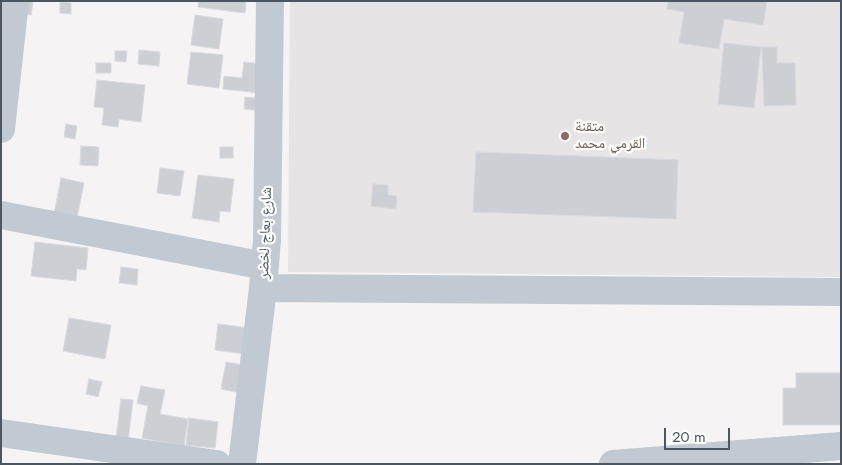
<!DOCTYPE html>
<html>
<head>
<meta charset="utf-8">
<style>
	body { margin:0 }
	#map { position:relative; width:842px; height:465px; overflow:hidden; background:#f5f3f3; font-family:Jost,sans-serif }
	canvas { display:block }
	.frame { position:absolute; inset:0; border:2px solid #4a5661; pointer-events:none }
	.scale { position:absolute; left:664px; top:428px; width:66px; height:22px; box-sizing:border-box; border:2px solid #4a5661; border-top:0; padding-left:6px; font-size:15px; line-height:18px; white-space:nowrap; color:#4a5661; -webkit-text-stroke:4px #fff; paint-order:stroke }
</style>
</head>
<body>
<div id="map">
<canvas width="842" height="465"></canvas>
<div class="frame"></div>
<div class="scale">20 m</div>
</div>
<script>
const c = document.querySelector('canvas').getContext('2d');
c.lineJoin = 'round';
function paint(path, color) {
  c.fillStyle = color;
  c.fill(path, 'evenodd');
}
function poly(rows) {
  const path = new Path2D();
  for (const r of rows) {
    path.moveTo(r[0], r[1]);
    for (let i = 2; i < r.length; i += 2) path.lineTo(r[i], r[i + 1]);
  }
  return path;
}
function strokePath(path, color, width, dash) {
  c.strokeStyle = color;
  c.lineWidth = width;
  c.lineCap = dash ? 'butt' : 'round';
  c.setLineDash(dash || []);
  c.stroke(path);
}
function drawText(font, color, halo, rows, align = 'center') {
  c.font = font + ' Jost,"Noto Naskh Arabic",sans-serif';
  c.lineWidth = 4.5;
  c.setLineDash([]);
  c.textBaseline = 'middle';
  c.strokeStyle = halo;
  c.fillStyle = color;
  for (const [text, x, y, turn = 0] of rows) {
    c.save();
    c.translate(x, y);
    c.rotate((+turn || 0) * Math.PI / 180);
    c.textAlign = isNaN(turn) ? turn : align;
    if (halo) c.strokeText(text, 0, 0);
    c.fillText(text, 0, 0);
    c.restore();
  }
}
paint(poly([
	[290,1,841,1,841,277,288,272]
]), '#e6e4e5');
const building = poly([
	[22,1,33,1,31,15,19,13,22,1],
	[199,1,246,1,245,13,198,7,199,1],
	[668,1,767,1,763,25,724,19,719,49,679,43,684,12,667,9,668,1],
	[60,2,71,3,71,14,60,13,60,2],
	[195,15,223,19,219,49,191,45,195,15],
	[724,43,761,47,754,108,718,104,724,43],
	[762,47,777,47,777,63,795,63,796,105,764,106,762,47],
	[139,50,160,52,159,66,138,64,139,50],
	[115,51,127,51,126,62,115,61,115,51],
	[191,52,223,55,219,88,187,84,191,52],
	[244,62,263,64,260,93,223,89,224,76,242,78,244,62],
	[96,63,111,63,111,73,96,73,96,63],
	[97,80,145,85,141,122,119,119,118,127,102,125,104,108,94,107,97,80],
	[245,97,265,99,263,111,244,109,245,97],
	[66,124,77,126,75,139,64,137,66,124],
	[81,146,99,147,98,166,80,165,81,146],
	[220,147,233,147,233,158,220,158,220,147],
	[476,152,678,160,676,219,473,212,476,152],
	[160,168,184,171,180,196,157,193,160,168],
	[198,175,234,179,230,212,220,211,219,222,192,218,198,175],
	[61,178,84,183,76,223,53,219,61,178],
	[373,184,388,185,388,195,397,196,396,209,371,206,373,184],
	[35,242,88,248,86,270,77,269,76,281,31,276,35,242],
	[121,267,138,269,137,285,119,283,121,267],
	[69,318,111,325,105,359,63,351,69,318],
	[218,324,265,330,262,356,215,350,218,324],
	[226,362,266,369,260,397,221,389,226,362],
	[796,373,841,373,841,425,783,425,783,388,796,388,796,373],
	[89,379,102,382,98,397,86,394,89,379],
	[141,386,165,390,160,414,188,419,184,446,142,438,148,406,137,403,141,386],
	[121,399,133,400,128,441,116,439,121,399],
	[189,418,218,422,215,448,186,445,189,418]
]);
paint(building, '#cdcfd5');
strokePath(building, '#d7d9de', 1);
strokePath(poly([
	[1,129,15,1],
	[1,215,265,266],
	[263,288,841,292],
	[1,433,217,464],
	[242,464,263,288,267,240,270,1],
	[613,464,841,446]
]), '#c1cad2', 28);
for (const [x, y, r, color] of [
	[565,136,5,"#8d6e63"]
]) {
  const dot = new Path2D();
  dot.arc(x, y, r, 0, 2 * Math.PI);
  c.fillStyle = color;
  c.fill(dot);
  strokePath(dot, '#fff', 2);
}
drawText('15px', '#785e54', '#fff', [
	["متقنة",575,127],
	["القرمي محمد",575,144]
], 'left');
drawText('15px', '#4a5661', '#fff', [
	["شارع بعاج لخضر",266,233,-88]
]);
</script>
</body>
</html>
